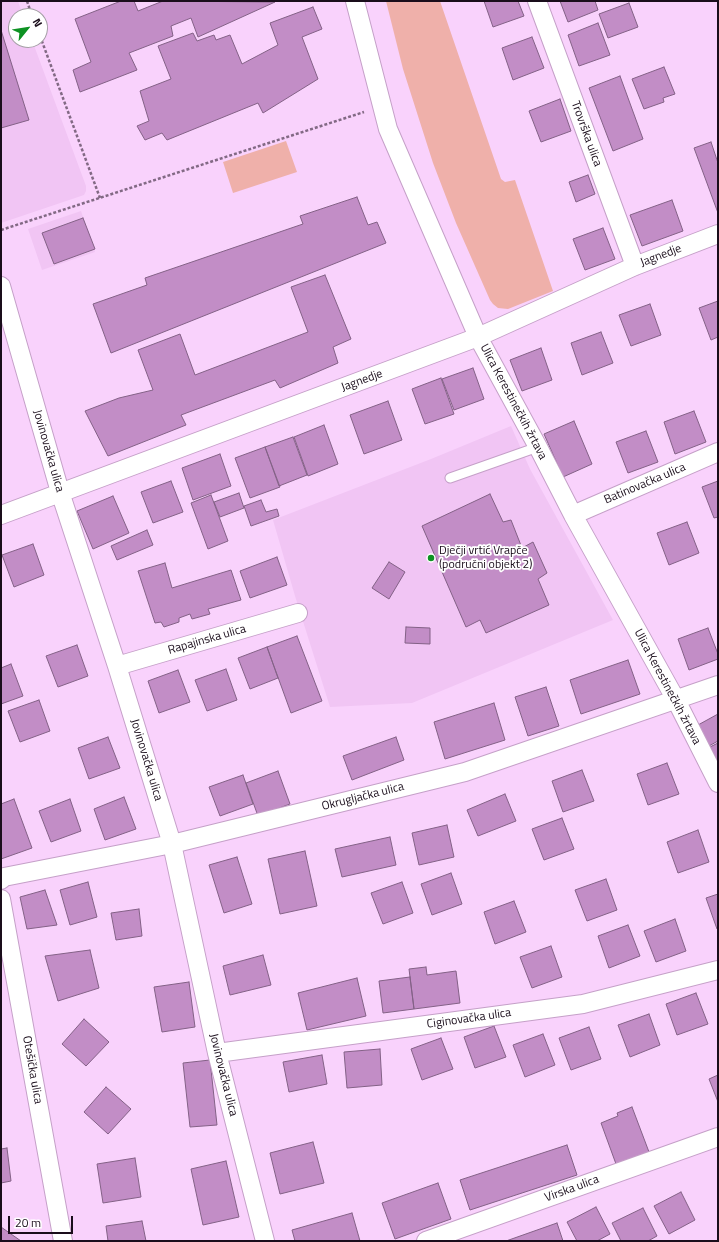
<!DOCTYPE html>
<html>
<head>
<meta charset="utf-8">
<style>
	body { margin:0 }
	#map { position:relative; width:719px; height:1242px; overflow:hidden; background:#f9d2fc; font-family:"Titillium Web",sans-serif }
	canvas { display:block }
	.frame { position:absolute; inset:0; border:2px solid #1a0d1b; pointer-events:none }
	.north { position:absolute; left:8px; top:8px; width:40px; height:40px; box-sizing:border-box; background:#fff; border:1px solid #a39ea4; border-radius:50%; rotate:60deg; font-size:11px; font-weight:700; line-height:16px; text-align:center; color:#1a0d1b }
	.north::after { content:''; display:block; margin:auto; width:14px; height:18px; background:#0e9223; clip-path:polygon(50% 0,100% 100%,50% 72%,0 100%) }
	.scale { position:absolute; left:8px; top:1216px; width:65px; height:18px; box-sizing:border-box; border:2px solid #1a0d1b; border-top:0; padding-left:5px; font-size:12px; line-height:14px; white-space:nowrap; color:#1a0d1b; -webkit-text-stroke:3px #fff; paint-order:stroke }
</style>
</head>
<body>
<div id="map">
<canvas width="719" height="1242"></canvas>
<div class="frame"></div>
<div class="north">N</div>
<div class="scale">20 m</div>
</div>
<script>
const c = document.querySelector('canvas').getContext('2d');
c.lineJoin = 'round';
function paint(path, color) {
  c.fillStyle = color;
  c.fill(path, 'evenodd');
}
function poly(rows) {
  const path = new Path2D();
  for (const r of rows) {
    path.moveTo(r[0], r[1]);
    for (let i = 2; i < r.length; i += 2) path.lineTo(r[i], r[i + 1]);
  }
  return path;
}
function strokePath(path, color, width, dash) {
  c.strokeStyle = color;
  c.lineWidth = width;
  c.lineCap = dash ? 'butt' : 'round';
  c.setLineDash(dash || []);
  c.stroke(path);
}
function drawText(font, color, halo, rows, align = 'center') {
  c.font = font + ' "Titillium Web",sans-serif';
  c.lineWidth = 3.5;
  c.setLineDash([]);
  c.textBaseline = 'middle';
  c.strokeStyle = halo;
  c.fillStyle = color;
  for (const [text, x, y, turn = 0] of rows) {
    c.save();
    c.translate(x, y);
    c.rotate((+turn || 0) * Math.PI / 180);
    c.textAlign = isNaN(turn) ? turn : align;
    if (halo) c.strokeText(text, 0, 0);
    c.fillText(text, 0, 0);
    c.restore();
  }
}
paint(poly([
	[1,1,18,1,23,16,16,16,16,40,32,40,86,186,86,191,84,195,1,223],
	[81,211,95,252,42,270,28,229],
	[511,426,530,469,613,620,412,703,330,707,295,596,273,520,431,459]
]), '#f1c5f4');
paint(poly([
	[386,1,440,1,501,179,505,182,515,180,553,291,508,309,498,308,493,304,490,300,456,223,433,163,403,69],
	[286,141,297,172,233,193,223,162]
]), '#efb0aa');
const building = poly([
	[121,1,134,1,138,11,163,1,275,2,198,37,191,18,171,26,173,36,129,53,137,70,80,92,73,70,91,62,75,19,121,1],
	[484,1,518,1,524,16,493,27,484,1],
	[560,1,595,1,598,10,568,22,560,1],
	[629,3,638,27,608,38,599,14,629,3],
	[313,7,322,29,302,37,318,79,263,113,258,103,167,140,162,133,145,140,137,126,149,121,140,91,171,79,158,46,193,33,197,41,214,35,216,40,230,35,242,64,278,45,270,23,313,7],
	[598,23,610,55,579,66,568,35,598,23],
	[1,30,29,120,1,128,1,30],
	[532,37,544,68,513,80,502,48,532,37],
	[664,67,675,94,663,98,664,102,644,109,632,79,664,67],
	[620,76,643,139,613,151,589,88,620,76],
	[560,99,571,131,541,142,529,111,560,99],
	[711,142,718,163,718,213,694,148,711,142],
	[588,175,595,194,576,202,569,182,588,175],
	[357,197,368,225,377,222,386,243,111,353,93,304,147,285,145,278,303,224,300,216,357,197],
	[672,200,683,231,642,246,630,215,672,200],
	[83,218,95,249,54,264,42,233,83,218],
	[603,228,615,259,585,270,573,239,603,228],
	[325,275,351,339,333,347,338,363,280,388,275,380,181,415,186,425,108,456,85,411,119,398,153,390,138,350,180,334,195,375,308,332,291,287,325,275],
	[718,301,718,337,711,340,699,308,718,301],
	[650,304,661,335,631,346,619,315,650,304],
	[601,332,613,363,582,375,571,343,601,332],
	[541,348,552,380,522,391,510,360,541,348],
	[473,368,484,399,454,410,442,379,473,368],
	[441,378,454,414,425,424,412,389,441,378],
	[388,401,402,440,364,454,350,415,388,401],
	[694,411,706,442,675,454,664,422,694,411],
	[574,421,592,464,563,477,544,434,574,421],
	[324,425,338,464,308,476,294,437,324,425],
	[646,431,658,462,628,473,616,442,646,431],
	[293,437,307,475,279,486,265,447,293,437],
	[265,447,280,487,250,498,235,458,265,447],
	[220,454,231,486,193,500,182,468,220,454],
	[171,481,183,512,153,523,141,492,171,481],
	[718,481,718,517,714,518,702,487,718,481],
	[239,493,244,508,220,517,214,502,239,493],
	[490,494,503,522,511,520,522,548,533,542,547,573,538,579,549,605,486,633,480,620,466,627,422,526,490,494],
	[211,495,228,541,208,549,191,503,211,495],
	[113,496,129,533,93,549,77,511,113,496],
	[261,500,266,512,277,509,279,516,251,526,244,506,261,500],
	[687,522,699,553,669,565,657,533,687,522],
	[147,530,153,545,117,560,111,546,147,530],
	[33,544,44,575,14,587,2,555,33,544],
	[277,557,287,585,250,598,240,571,277,557],
	[389,562,405,572,389,599,372,588,389,562],
	[165,563,172,588,231,570,241,600,208,609,210,614,192,619,190,614,179,618,179,622,164,627,161,622,155,623,138,571,165,563],
	[406,627,430,628,430,644,405,643,406,627],
	[708,628,718,654,718,659,689,670,678,639,708,628],
	[297,636,322,701,291,713,267,647,297,636],
	[77,645,88,676,58,687,46,656,77,645],
	[267,647,278,678,250,689,238,658,267,647],
	[628,660,640,694,581,714,570,680,628,660],
	[11,664,23,696,1,704,1,668,11,664],
	[226,669,237,700,207,711,195,680,226,669],
	[178,670,190,702,159,713,148,681,178,670],
	[546,687,559,726,528,736,515,697,546,687],
	[39,700,50,731,20,742,8,711,39,700],
	[494,703,505,740,445,759,434,722,494,703],
	[718,714,718,741,709,746,698,725,718,714],
	[108,737,120,768,89,779,78,748,108,737],
	[396,737,404,760,352,780,343,756,396,737],
	[718,743,718,763,710,747,718,743],
	[667,763,679,794,648,805,637,774,667,763],
	[582,770,594,801,563,812,552,781,582,770],
	[278,771,290,804,258,816,246,783,278,771],
	[243,775,253,804,220,816,209,787,243,775],
	[505,794,516,821,478,836,467,810,505,794],
	[124,797,136,829,105,840,94,809,124,797],
	[14,799,32,848,1,859,1,804,14,799],
	[70,799,81,831,51,842,39,811,70,799],
	[562,818,574,849,544,860,532,829,562,818],
	[447,825,454,857,419,865,412,833,447,825],
	[698,830,709,862,678,873,667,842,698,830],
	[390,837,396,865,342,877,335,849,390,837],
	[305,851,317,906,280,914,268,859,305,851],
	[237,857,252,904,224,913,209,865,237,857],
	[451,873,462,904,432,915,421,884,451,873],
	[606,879,617,910,587,921,575,890,606,879],
	[88,882,97,917,70,925,60,890,88,882],
	[402,882,413,913,383,924,371,893,402,882],
	[45,890,57,925,27,929,20,897,45,890],
	[718,894,718,929,717,929,706,898,718,894],
	[514,901,526,932,495,944,484,912,514,901],
	[139,909,142,936,116,940,111,913,139,909],
	[675,919,686,951,656,962,644,931,675,919],
	[628,925,640,956,609,968,598,936,628,925],
	[551,946,562,977,532,988,520,957,551,946],
	[90,950,99,988,58,1001,45,956,90,950],
	[263,955,271,985,230,995,223,966,263,955],
	[426,967,427,975,456,971,460,1003,414,1009,409,969,426,967],
	[410,977,414,1009,383,1013,379,981,410,977],
	[357,978,366,1016,307,1030,298,993,357,978],
	[189,982,195,1027,162,1032,154,987,189,982],
	[696,993,708,1024,677,1035,666,1004,696,993],
	[649,1014,660,1045,630,1057,618,1025,649,1014],
	[84,1019,109,1042,86,1066,62,1044,84,1019],
	[494,1026,506,1057,475,1068,464,1037,494,1026],
	[589,1027,601,1059,571,1070,559,1038,589,1027],
	[543,1034,555,1065,525,1077,513,1045,543,1034],
	[441,1038,453,1069,422,1080,411,1049,441,1038],
	[380,1049,382,1085,347,1088,344,1052,380,1049],
	[322,1055,327,1084,289,1092,283,1062,322,1055],
	[210,1060,217,1125,190,1127,183,1063,210,1060],
	[718,1075,718,1102,709,1079,718,1075],
	[106,1087,131,1109,108,1134,84,1112,106,1087],
	[632,1107,649,1152,616,1164,601,1123,618,1116,617,1113,632,1107],
	[313,1142,324,1183,280,1194,270,1153,313,1142],
	[567,1145,577,1175,470,1210,460,1180,567,1145],
	[7,1148,11,1181,1,1183,1,1149,7,1148],
	[135,1158,141,1197,103,1203,97,1164,135,1158],
	[226,1161,239,1217,203,1225,191,1169,226,1161],
	[438,1183,451,1219,395,1239,382,1203,438,1183],
	[681,1192,695,1220,669,1234,654,1206,681,1192],
	[596,1207,610,1234,597,1241,577,1241,567,1222,596,1207],
	[643,1208,657,1236,648,1241,621,1241,612,1223,643,1208],
	[352,1213,360,1241,295,1241,292,1230,352,1213],
	[142,1221,146,1241,108,1241,106,1226,142,1221],
	[557,1223,563,1241,506,1241,557,1223],
	[1,1227,21,1241,1,1241,1,1227]
]);
paint(building, '#c28dc6');
strokePath(building, '#836186', 1);
const lane = poly([
	[450,478,538,447]
]);
const street = poly([
	[355,1,388,129,478,337,538,447,573,515,676,700,718,783],
	[537,1,635,266],
	[1,286,60,492,117,666,172,844,217,1053,265,1241],
	[1,515,478,337,635,266,718,234],
	[573,515,718,452],
	[117,666,298,613],
	[1,880,4,877,172,844,465,772,718,685],
	[1,899,63,1241],
	[217,1053,583,1004,718,970],
	[426,1241,718,1137]
]);
strokePath(lane, '#c5a0c8', 11);
strokePath(street, '#c5a0c8', 20);
strokePath(poly([
	[27,1,32,16],
	[40,36,100,198],
	[1,230,364,112]
]), '#826984', 2.5, [3, 2]);
strokePath(lane, '#fff', 9);
strokePath(street, '#fff', 18);
for (const [x, y, r, color] of [
	[431,558,4,"#0e9223"]
]) {
  const dot = new Path2D();
  dot.arc(x, y, r, 0, 2 * Math.PI);
  c.fillStyle = color;
  c.fill(dot);
  strokePath(dot, '#fff', 1.5);
}
drawText('12px', '#1a0d1b', '#fff', [
	["Trovrška ulica",586,134,70],
	["Jagnedje",661,256,-21],
	["Jagnedje",362,381,-20],
	["Ulica Kerestinečkih žrtava",513,402,62],
	["Jovinovačka ulica",48,451,74],
	["Batinovačka ulica",645,484,-23],
	["Rapajinska ulica",207,640,-16],
	["Ulica Kerestinečkih žrtava",667,687,62],
	["Jovinovačka ulica",146,760,73],
	["Okrugljačka ulica",363,797,-14],
	["Ciginovačka ulica",469,1019,-8],
	["Otešička ulica",32,1070,80],
	["Jovinovačka ulica",223,1075,76],
	["Virska ulica",572,1189,-20]
]);
drawText('12px', '#1a0d1b', '#fff', [
	["Dječji vrtić Vrapče",439,551],
	["(područni objekt 2)",439,565]
], 'left');
</script>
</body>
</html>
